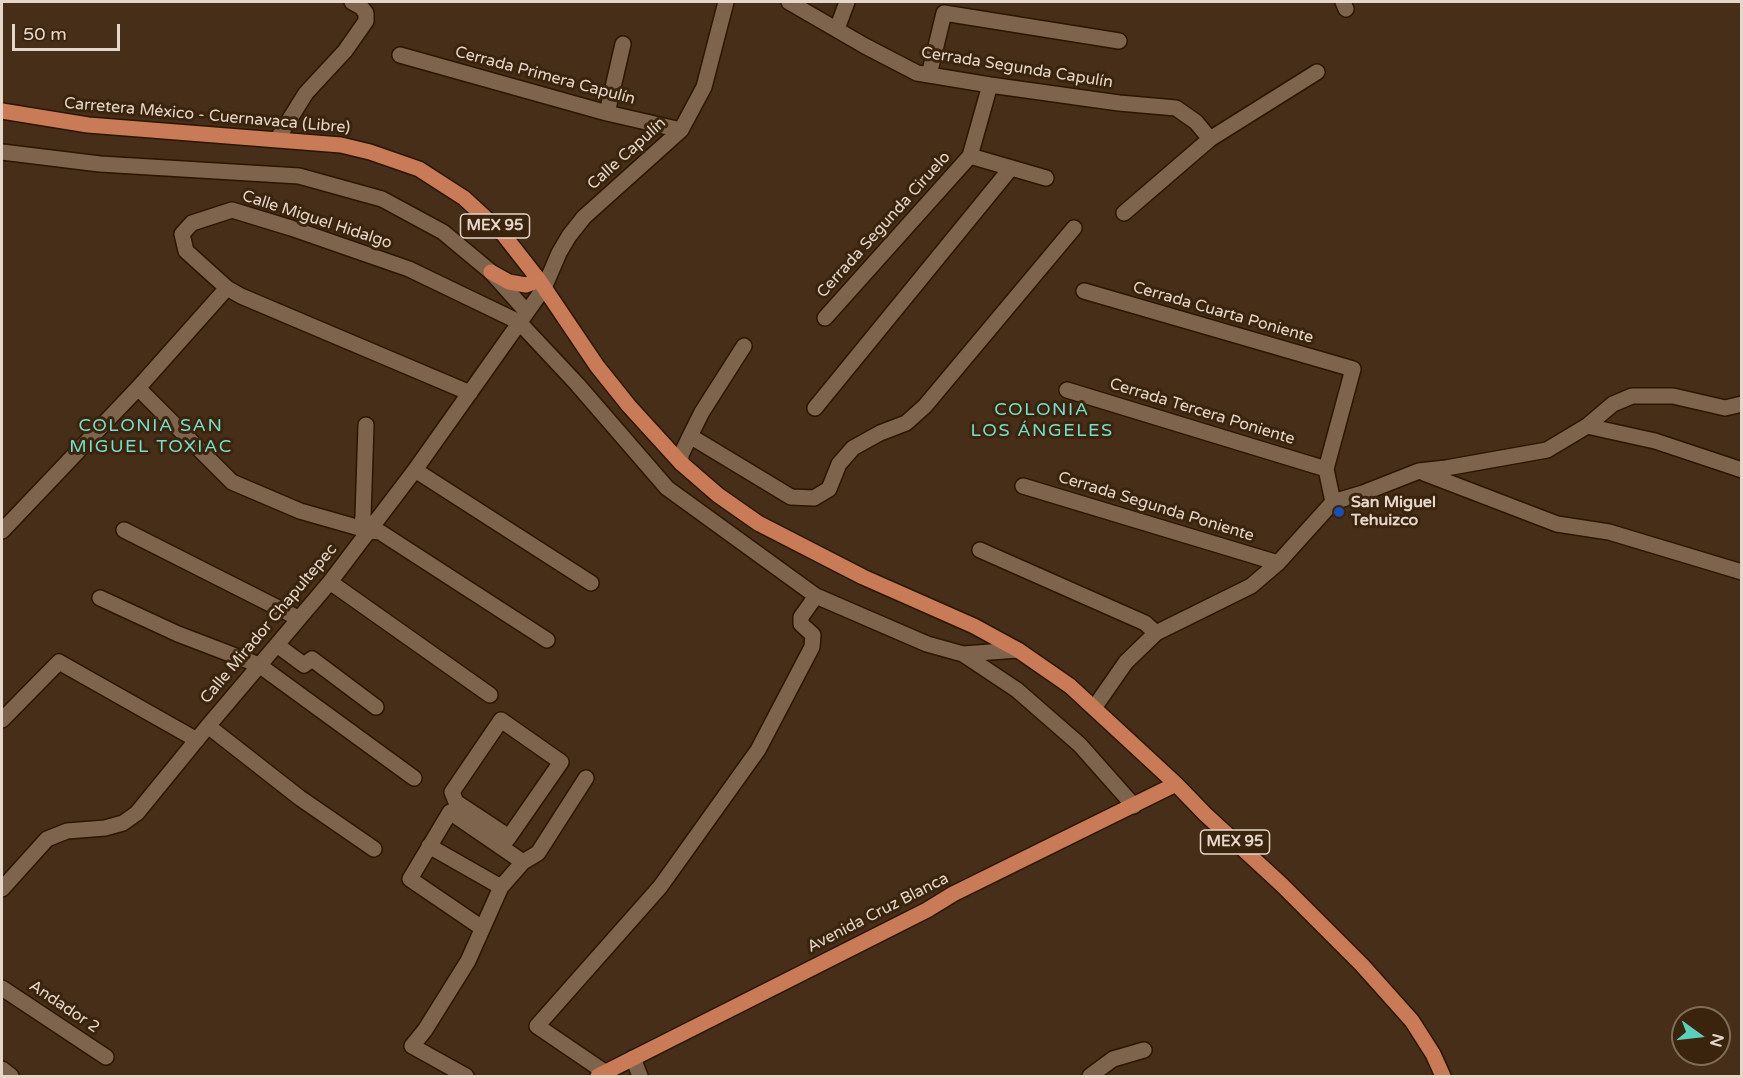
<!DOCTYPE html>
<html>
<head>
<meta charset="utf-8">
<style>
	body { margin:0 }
	#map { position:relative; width:1743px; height:1078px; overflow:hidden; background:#462e18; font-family:"Varela Round",sans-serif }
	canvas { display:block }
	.frame { position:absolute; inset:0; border:3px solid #e6d7ca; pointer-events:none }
	.north { position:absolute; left:1671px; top:1006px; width:60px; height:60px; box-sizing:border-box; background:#3b240e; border:2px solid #7f6c59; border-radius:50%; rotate:105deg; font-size:16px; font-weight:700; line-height:24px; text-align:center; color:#e6d7ca }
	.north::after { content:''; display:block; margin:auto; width:21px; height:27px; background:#5ccebb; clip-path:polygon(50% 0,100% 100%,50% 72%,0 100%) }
	.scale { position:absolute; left:12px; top:24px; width:108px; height:27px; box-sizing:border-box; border:3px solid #e6d7ca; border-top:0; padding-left:8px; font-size:18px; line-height:21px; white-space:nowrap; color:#e6d7ca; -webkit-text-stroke:4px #3b240e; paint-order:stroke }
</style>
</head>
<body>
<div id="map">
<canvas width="1743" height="1078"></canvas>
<div class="frame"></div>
<div class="north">N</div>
<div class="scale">50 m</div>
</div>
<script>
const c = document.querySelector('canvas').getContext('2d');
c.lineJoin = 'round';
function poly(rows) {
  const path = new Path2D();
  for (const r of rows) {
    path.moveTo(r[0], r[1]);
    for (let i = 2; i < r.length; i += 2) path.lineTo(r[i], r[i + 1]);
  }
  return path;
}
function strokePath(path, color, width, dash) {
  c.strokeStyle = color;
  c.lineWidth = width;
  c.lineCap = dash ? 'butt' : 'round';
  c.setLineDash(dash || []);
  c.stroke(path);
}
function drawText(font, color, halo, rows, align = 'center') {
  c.font = font + ' "Varela Round",sans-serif';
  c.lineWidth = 6;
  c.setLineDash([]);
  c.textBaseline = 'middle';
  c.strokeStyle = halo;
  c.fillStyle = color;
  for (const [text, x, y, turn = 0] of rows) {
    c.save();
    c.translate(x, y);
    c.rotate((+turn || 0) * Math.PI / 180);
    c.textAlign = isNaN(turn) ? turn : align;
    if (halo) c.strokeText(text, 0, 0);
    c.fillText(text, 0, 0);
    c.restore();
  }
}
const minor = poly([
	[789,2,865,46,917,73,990,85,1119,103,1176,108,1196,122,1210,139],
	[1343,2,1346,9],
	[837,29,847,2],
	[400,55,607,113,681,130],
	[929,75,944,13,1119,41],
	[607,113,623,44],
	[278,138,306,93,345,51,366,21,366,13,361,7,352,2],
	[2,152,100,164,299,176,382,199,443,232,491,272,526,311],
	[970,156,1046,178],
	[1124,213,1210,139,1317,72],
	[1084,291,1353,369,1326,469,1333,502],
	[825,318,970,156,990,85],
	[138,388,232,482,300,511,370,531,380,532,547,640],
	[1067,390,1326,469],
	[470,393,241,296,227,288,186,251,182,234,192,223,232,210,291,228,409,269,519,322,577,384,667,488,816,596,927,644,963,654,1018,650],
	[815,408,1011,168],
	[1587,426,1655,441,1742,470],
	[690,436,702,412,744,346],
	[681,463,681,455,690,436,791,497,814,498,829,489,839,464,853,448,880,433,906,423,925,406,1074,228],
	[415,470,591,583],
	[1424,473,1557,524,1609,532,1742,572],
	[1023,486,1278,563],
	[1333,502,1363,493,1419,471,1446,468,1547,450,1587,426,1613,404,1632,396,1673,396,1725,408,1742,404],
	[361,528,363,517,366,425],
	[124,530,298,618],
	[2,531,138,388,227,288],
	[980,550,1145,623,1156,633],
	[330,582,490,695],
	[100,598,178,634,259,665,414,778],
	[277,645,304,665,312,659,376,707],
	[963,654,1017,690,1080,745,1134,806],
	[1094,708,1126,662,1156,633,1251,586,1278,563,1333,502],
	[2,720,59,662,197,740],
	[208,726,300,798,374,849],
	[429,846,501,887],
	[501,847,509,837,561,762,501,720,452,792,456,802,509,837],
	[2,889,47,839,67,831,105,828,123,823,137,813,208,726,330,582,415,470,544,288,559,253,569,236,584,217,681,130,704,87,726,2],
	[482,928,410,879,450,812,523,862],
	[2,988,106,1057],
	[633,1058,640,1076],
	[2,1069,11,1076],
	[606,1073,537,1026,660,887,758,750,812,647,813,635,801,624,801,617,816,596],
	[466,1076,412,1046,425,1030,468,961,501,887,523,862,538,853,586,778],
	[1090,1076,1113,1059,1144,1050]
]);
const major = poly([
	[2,111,88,125,341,145,370,152,419,169,464,198,503,234,539,280,597,366,629,406,681,463,718,495,758,523,863,577,974,626,1018,650,1070,686,1176,784,1205,814,1282,885,1362,965,1412,1021,1433,1054,1443,1076],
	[491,272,509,282,526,285,539,280],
	[598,1076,927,910,953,894,1176,784]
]);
strokePath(minor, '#2b1601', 18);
strokePath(major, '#2b1601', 18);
strokePath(minor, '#7e644c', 15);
strokePath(major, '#c97a56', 15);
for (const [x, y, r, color] of [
	[1339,512,6,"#1a4fb4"]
]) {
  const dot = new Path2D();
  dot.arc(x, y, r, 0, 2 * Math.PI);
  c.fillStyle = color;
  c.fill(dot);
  strokePath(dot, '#3b240e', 2);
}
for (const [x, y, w] of [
	[495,226,69],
	[1235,842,69]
]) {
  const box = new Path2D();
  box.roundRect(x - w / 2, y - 12, w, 24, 4.5);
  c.fillStyle = '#3b240e';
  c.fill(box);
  strokePath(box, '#e6d7ca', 1.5);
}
drawText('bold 15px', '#e6d7ca', null, [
	["MEX 95",495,226],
	["MEX 95",1235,842]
]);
drawText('16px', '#e6d7ca', '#3b240e', [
	["Cerrada Segunda Capulín",1017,68,9],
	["Cerrada Primera Capulín",545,76,15],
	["Carretera México - Cuernavaca (Libre)",207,116,5],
	["Calle Capulín",627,154,-42],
	["Calle Miguel Hidalgo",317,220,18],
	["Cerrada Segunda Ciruelo",884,225,-48],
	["Cerrada Cuarta Poniente",1223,313,16],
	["Cerrada Tercera Poniente",1202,412,17],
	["Cerrada Segunda Poniente",1156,507,17],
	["Calle Mirador Chapultepec",269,624,-50],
	["Avenida Cruz Blanca",878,913,-27],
	["Andador 2",64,1007,34]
]);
drawText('bold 16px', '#e6d7ca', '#3b240e', [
	["San Miguel",1351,503],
	["Tehuizco",1351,521]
], 'left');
c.letterSpacing = '1.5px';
drawText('18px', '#78dfcc', '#3b240e', [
	["COLONIA",1042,410],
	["LOS ÁNGELES",1042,431],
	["COLONIA SAN",151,426],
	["MIGUEL TOXIAC",151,447]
]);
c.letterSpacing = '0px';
</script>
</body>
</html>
